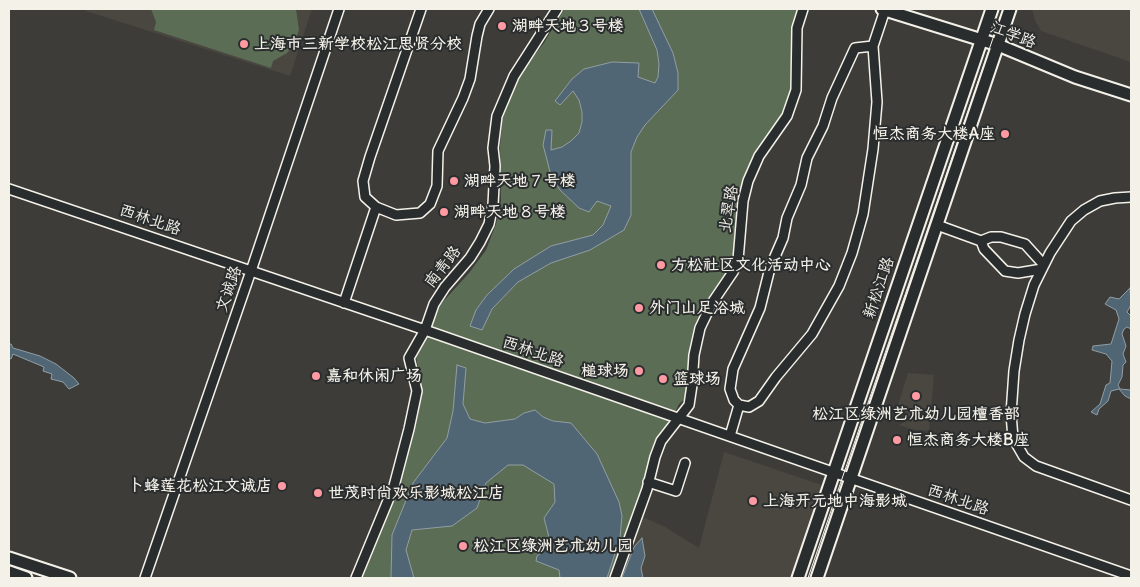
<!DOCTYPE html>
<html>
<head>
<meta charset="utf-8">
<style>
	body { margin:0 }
	#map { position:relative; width:1140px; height:587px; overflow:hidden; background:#3d3c39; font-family:Delius,sans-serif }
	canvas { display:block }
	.frame { position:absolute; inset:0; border:10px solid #f4f1e8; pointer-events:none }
</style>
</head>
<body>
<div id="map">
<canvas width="1140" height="587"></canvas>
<div class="frame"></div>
</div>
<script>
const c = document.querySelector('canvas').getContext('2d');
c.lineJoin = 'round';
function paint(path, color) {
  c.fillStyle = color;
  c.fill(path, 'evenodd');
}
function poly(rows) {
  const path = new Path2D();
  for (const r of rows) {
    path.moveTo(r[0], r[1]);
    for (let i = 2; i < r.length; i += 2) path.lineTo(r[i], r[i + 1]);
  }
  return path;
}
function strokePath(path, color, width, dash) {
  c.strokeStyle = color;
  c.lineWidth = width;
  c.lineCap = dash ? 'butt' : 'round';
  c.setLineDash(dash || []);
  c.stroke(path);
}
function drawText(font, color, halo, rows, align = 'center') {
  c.font = font + ' Delius,"LXGW WenKai TC",sans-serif';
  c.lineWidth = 4;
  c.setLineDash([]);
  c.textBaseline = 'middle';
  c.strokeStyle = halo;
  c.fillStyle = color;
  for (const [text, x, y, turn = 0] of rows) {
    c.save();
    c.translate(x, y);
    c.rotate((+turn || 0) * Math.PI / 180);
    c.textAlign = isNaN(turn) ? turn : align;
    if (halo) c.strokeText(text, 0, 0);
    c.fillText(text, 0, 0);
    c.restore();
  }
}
paint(poly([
	[87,9,312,9,290,76,86,11],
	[1032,9,1131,9,1131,62,1041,31,1035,20],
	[908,373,934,375,929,431,911,429,899,425,904,422,906,417,903,412,894,418],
	[724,452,822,485,790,578,620,578,641,516,665,527,699,548]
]), '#4a4740');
paint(poly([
	[151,9,296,9,299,30,293,46,287,53,273,61,271,68,154,30,156,22],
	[564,9,798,9,793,32,793,90,785,112,756,154,738,199,734,256,729,272,709,301,687,397,679,404,666,431,627,531,611,578,362,578,398,490,417,420,421,387,416,356,439,306,469,273,486,250,496,224,501,201,500,146,503,113,521,72,544,43]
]), '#5c6d56');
const water = poly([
	[639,9,652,9,673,53,678,73,678,90,645,125,637,137,631,152,631,215,624,230,590,250,551,263,518,282,492,309,482,330,470,326,476,310,487,295,514,269,551,246,593,235,603,225,611,206,597,201,589,212,579,208,560,190,551,176,546,156,543,145,546,130,552,130,551,150,562,147,571,141,579,133,582,122,582,112,579,100,573,91,560,105,555,101,572,79,584,69,612,62,639,63,638,77,655,83,658,77,659,64,657,50,639,9],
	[1130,288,1131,305,1127,312,1131,316,1131,329,1127,327,1124,329,1122,334,1126,346,1123,354,1126,362,1123,365,1122,377,1118,385,1120,389,1131,390,1131,399,1125,396,1119,389,1111,391,1108,401,1099,409,1097,415,1091,412,1100,404,1106,385,1110,383,1112,361,1106,354,1092,350,1093,346,1111,344,1119,319,1116,310,1105,304,1110,297,1119,299,1130,288],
	[9,344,11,344,13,348,40,356,56,364,74,378,79,384,69,389,63,382,51,379,52,374,43,371,44,367,13,354,11,359,9,358,9,344],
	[457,365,466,368,463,404,470,419,485,423,515,419,524,413,535,410,543,417,553,421,571,423,597,454,619,502,622,516,620,538,607,578,560,578,559,570,536,561,537,556,551,545,544,518,555,502,554,484,523,465,508,465,486,483,477,508,452,526,412,530,406,550,414,578,391,578,392,535,398,520,413,483,447,438,453,411,457,365],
	[642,538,645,556,641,568,643,578,622,578,634,547,642,538]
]);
paint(water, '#516675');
strokePath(water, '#929ea3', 1);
const minor = poly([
	[421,9,370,157,363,181,365,197,376,207,396,215,420,213,430,204,437,186,438,151,463,98,470,79,477,36,480,24,489,9],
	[9,189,425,330,1131,576],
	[1131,197,1115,198,1100,201,1084,210,1071,221,1050,253,1034,285,1025,314,1019,340,1014,371,1011,414,1013,438,1024,457,1036,466,1131,500],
	[937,225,981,241,984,249,1005,271,1018,273,1042,269],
	[981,241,991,237,1001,237,1025,244,1044,265],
	[344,303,376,207],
	[739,405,734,400,730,389,733,369,760,308,770,268,783,238,787,218,801,185,807,158,823,126,832,98,855,48,873,46],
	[730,436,739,405,749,407,759,401,776,377,812,334,839,286,852,253,863,214,873,149,877,102,873,46,885,10],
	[648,482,676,491,685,463],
	[145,578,251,271,339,9],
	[356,578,394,486,409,429,417,391,409,358,425,330,434,304,445,287,470,258,480,242,489,224,493,205,495,166,493,148,497,116,514,76,557,9],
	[615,578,647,489,655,457,661,441,689,405,692,385,694,355,700,328,712,303,733,272,738,260,743,201,748,181,759,156,787,116,796,90,797,28,803,9]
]);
const major = poly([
	[882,9,998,45,1075,77,1131,95],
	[9,558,70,578],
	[9,572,26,578],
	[798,578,992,9],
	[817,578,1010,9]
]);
strokePath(minor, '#f4f1e8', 12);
strokePath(major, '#f4f1e8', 15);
strokePath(minor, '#2a2d2e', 9);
strokePath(major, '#2a2d2e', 11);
strokePath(poly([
	[808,578,1003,9]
]), '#f4f1e8', 1);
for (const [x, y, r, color] of [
	[502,26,5,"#ff9aa2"],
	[244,44,5,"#ff9aa2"],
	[1005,134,5,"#ff9aa2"],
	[454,181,5,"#ff9aa2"],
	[444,212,5,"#ff9aa2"],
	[661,265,5,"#ff9aa2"],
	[639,308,5,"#ff9aa2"],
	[639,371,5,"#ff9aa2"],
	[316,376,5,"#ff9aa2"],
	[663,379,5,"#ff9aa2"],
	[916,396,5,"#ff9aa2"],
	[897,440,5,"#ff9aa2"],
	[282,486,5,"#ff9aa2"],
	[318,493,5,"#ff9aa2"],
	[753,501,5,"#ff9aa2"],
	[463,546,5,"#ff9aa2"]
]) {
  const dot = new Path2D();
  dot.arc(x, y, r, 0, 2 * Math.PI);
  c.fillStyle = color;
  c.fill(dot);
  strokePath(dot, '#2a2d2e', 2);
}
drawText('bold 16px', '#f4f1e8', '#2a2d2e', [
	["湖畔天地３号楼",512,26],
	["上海市三新学校松江思贤分校",254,44],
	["恒杰商务大楼A座",995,134,"right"],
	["湖畔天地７号楼",464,181],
	["湖畔天地８号楼",454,212],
	["方松社区文化活动中心",671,265],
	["外门山足浴城",649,308],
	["槌球场",629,371,"right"],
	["嘉和休闲广场",326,376],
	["篮球场",673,379],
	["松江区绿洲艺术幼儿园檀香部",916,414,"center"],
	["恒杰商务大楼B座",907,440],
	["卜蜂莲花松江文诚店",272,486,"right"],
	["世茂时尚欢乐影城松江店",328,493],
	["上海开元地中海影城",763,501],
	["松江区绿洲艺术幼儿园",473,546]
], 'left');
drawText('16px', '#f4f1e8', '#2a2d2e', [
	["江学路",1013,35,21],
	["北翠路",729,209,-81],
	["西林北路",150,220,19],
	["南青路",443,267,-52],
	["新松江路",879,288,-71],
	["文诚路",229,289,-71],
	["西林北路",533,352,19],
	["西林北路",958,500,19]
]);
</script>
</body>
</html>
